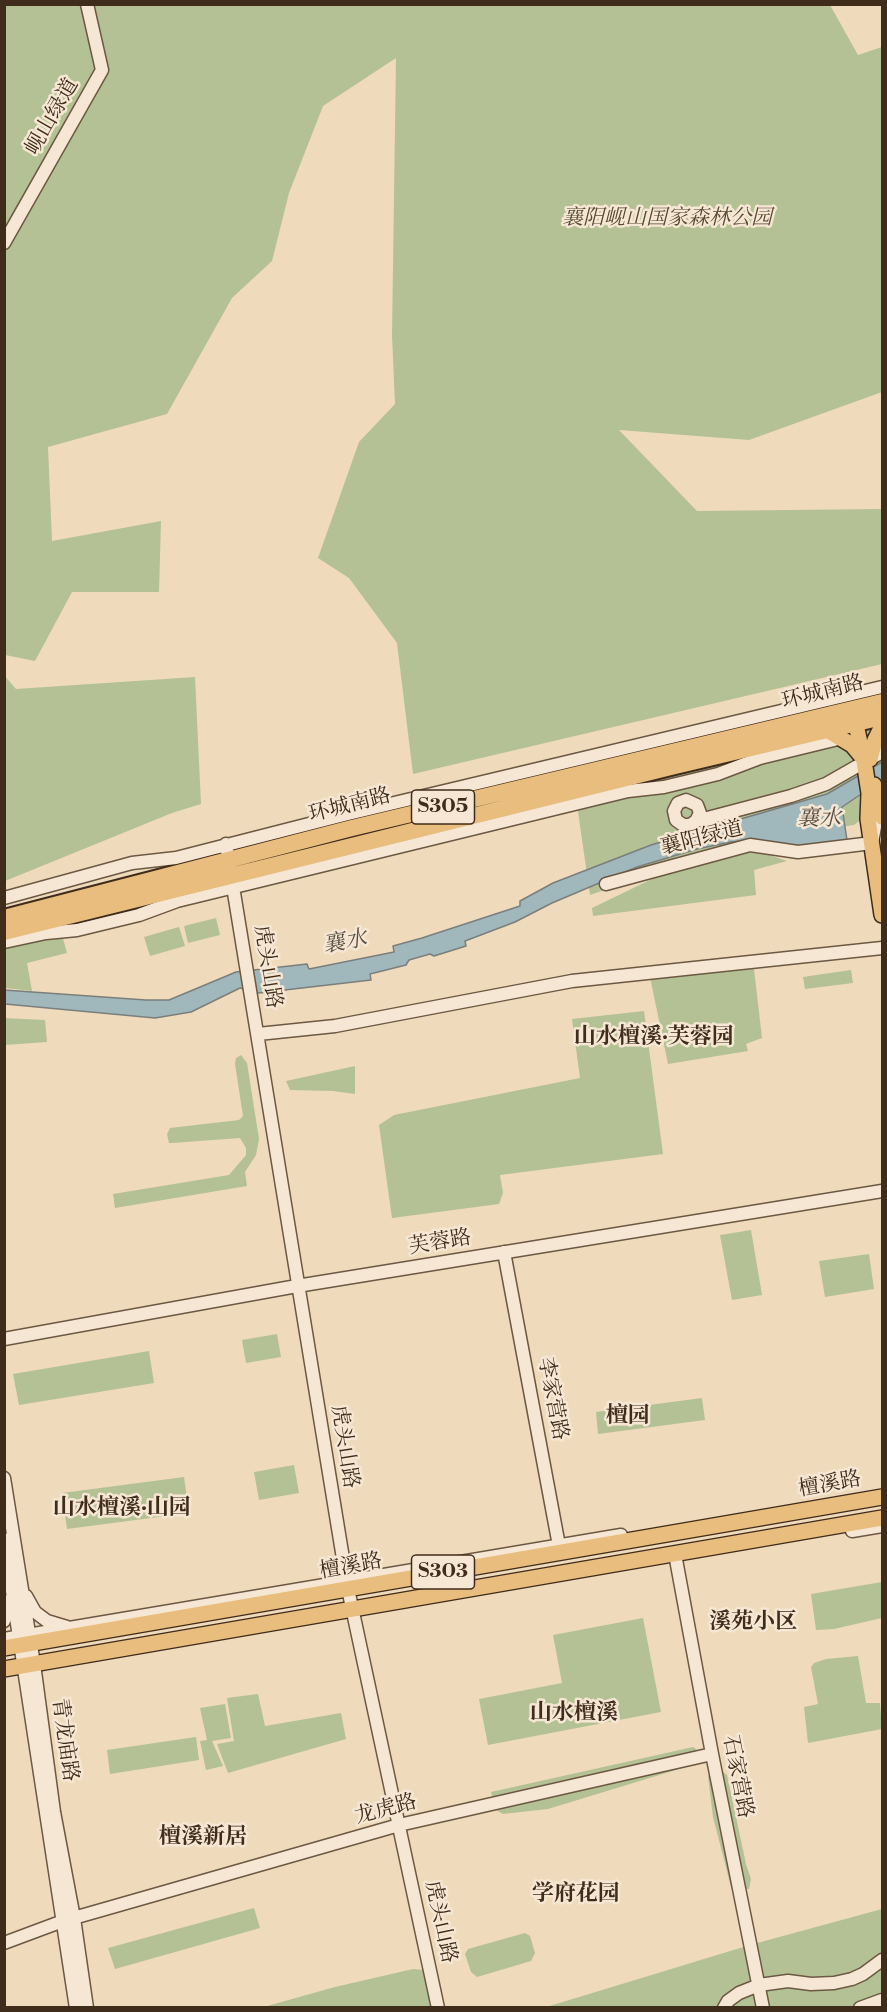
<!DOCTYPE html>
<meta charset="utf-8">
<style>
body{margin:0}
#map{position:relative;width:887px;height:2012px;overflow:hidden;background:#efdabc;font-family:"Libre Bodoni",serif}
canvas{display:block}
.frame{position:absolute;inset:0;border:6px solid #402c1b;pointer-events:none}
</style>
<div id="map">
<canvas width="887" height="2012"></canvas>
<div class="frame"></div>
</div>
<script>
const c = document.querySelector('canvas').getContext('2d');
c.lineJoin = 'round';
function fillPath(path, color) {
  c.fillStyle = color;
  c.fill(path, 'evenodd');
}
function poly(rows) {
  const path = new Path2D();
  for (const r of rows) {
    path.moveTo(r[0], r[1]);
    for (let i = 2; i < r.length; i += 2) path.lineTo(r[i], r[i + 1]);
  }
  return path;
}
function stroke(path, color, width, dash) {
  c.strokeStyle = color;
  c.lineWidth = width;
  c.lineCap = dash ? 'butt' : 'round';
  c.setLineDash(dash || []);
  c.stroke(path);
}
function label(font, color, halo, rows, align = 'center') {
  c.font = font + ' "Libre Bodoni","Noto Serif SC",serif';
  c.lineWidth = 5;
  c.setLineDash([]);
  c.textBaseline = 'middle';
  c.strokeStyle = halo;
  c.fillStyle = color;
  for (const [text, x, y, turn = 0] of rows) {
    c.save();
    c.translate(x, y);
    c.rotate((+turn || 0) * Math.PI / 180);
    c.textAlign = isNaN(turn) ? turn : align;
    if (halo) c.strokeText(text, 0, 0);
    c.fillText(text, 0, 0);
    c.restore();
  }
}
const green = poly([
 [4,5,830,5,858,55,882,47,882,392,749,440,619,430,697,511,882,509,882,664,413,774,397,643,349,578,318,558,359,442,395,404,392,335,396,58,323,106,289,193,272,261,232,298,167,414,48,447,52,541,161,521,159,592,72,592,35,661,5,655],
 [4,675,16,689,195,677,201,804,172,813,5,881],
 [882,717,882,803,854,825,748,840,590,895,575,791],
 [752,849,787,861,754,870,756,895,593,916,592,908,656,877],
 [216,918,220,935,188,943,184,926],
 [179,927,185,946,150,956,144,937],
 [62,935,67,953,27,963,32,991,5,988,4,949],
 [736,969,754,969,762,1038,746,1044,748,1051,668,1064,650,977],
 [851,970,853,983,805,989,803,977],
 [644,1011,663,1154,500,1175,503,1193,499,1204,392,1218,379,1125,394,1115,580,1078,572,1019],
 [4,1018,45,1020,47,1042,5,1045],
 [241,1055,247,1063,259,1139,256,1155,245,1172,247,1186,115,1208,113,1194,229,1175,246,1155,246,1148,240,1138,172,1143,169,1143,167,1134,170,1128,239,1120,243,1116,235,1064,236,1058],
 [355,1066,355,1094,333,1091,290,1090,286,1081],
 [751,1230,762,1295,732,1300,720,1235],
 [869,1254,874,1289,825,1297,819,1261],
 [277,1334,281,1357,246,1363,242,1340],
 [149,1351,154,1383,19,1405,13,1374],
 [702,1398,705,1420,598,1434,596,1412],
 [294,1465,299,1493,259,1500,254,1472],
 [184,1477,189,1513,67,1529,62,1493],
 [882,1582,882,1618,834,1629,816,1630,811,1594],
 [643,1618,661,1712,488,1745,479,1699,562,1683,553,1635],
 [858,1656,866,1703,880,1703,882,1729,808,1743,804,1707,818,1704,811,1667,814,1663,826,1659],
 [258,1694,265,1726,341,1713,346,1739,228,1773,217,1744,234,1741,227,1698],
 [225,1704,231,1738,212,1741,223,1766,206,1770,200,1741,207,1740,200,1708],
 [196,1737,199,1760,110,1774,107,1750],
 [693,1747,700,1752,702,1762,548,1809,503,1814,496,1810,491,1792],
 [722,1771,727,1775,746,1864,751,1879,749,1889,732,1890,731,1887,713,1817,708,1776,711,1773],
 [254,1908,260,1928,115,1969,108,1948],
 [882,1909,882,2007,543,2008,750,1945],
 [525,1933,530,1936,535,1953,531,1961,477,1977,471,1972,465,1954,468,1949],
 [413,1969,424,1970,433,2008,260,2008,335,1987]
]);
const water = poly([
 [882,762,882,780,842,807,847,840,798,846,753,840,731,842,697,849,637,867,552,903,515,922,465,941,466,946,434,956,430,954,409,960,406,965,370,974,371,980,259,993,240,988,191,1012,155,1018,5,1004,4,990,146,1000,169,1000,236,972,307,964,309,969,394,952,393,946,422,938,520,906,520,901,553,883,651,845,827,794,882,762]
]);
const minor = poly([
 [4,243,102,70,87,4],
 [696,821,700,813,697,805,686,800,678,803,674,811,676,820,683,825,690,825,696,821,791,796,826,784,882,752],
 [226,844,348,1589,438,2008],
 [606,884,750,845,798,852,872,843,879,805],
 [4,898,132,863,176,858,348,814,882,687],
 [4,942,46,933,77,930,139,915,177,901,628,791,664,787,718,774,760,758,842,738],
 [258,1034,335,1026,572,981,882,948],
 [504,1252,560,1551],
 [4,1339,297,1286,882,1191],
 [4,1478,34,1664,54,1812,74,1918,87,2008],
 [852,1531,882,1526],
 [4,1539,76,2008],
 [675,1554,712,1754,763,2008],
 [26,1596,35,1612,47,1621,67,1627],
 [4,1621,11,1599],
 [4,1639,621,1535],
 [4,1943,63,1921,399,1825,712,1754],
 [724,2008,728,2001,739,1993,759,1985,788,1981,811,1984,834,1983,852,1979,863,1974,882,1960],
 [860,2008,882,2000]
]);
const major = poly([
 [853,711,864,761,869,793,868,819,882,915],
 [827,730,852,745,862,757],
 [870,759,875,740,882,726],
 [874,785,882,817],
 [4,1648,882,1497],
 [4,1669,882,1518]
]);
const highway = poly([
 [4,918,352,828,882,702],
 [4,932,675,766,882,717]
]);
const shields = [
 [443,807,63],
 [443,1572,63]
];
const shieldNames = [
 ["S305",443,807],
 ["S303",443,1572]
];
const streetNames = [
 ["岘山绿道",53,117,-60],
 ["环城南路",823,693,-14],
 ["环城南路",350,806,-14],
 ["襄阳绿道",702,839,-14],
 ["虎头山路",267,967,81],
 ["芙蓉路",440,1243,-9],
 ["李家营路",552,1399,79],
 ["虎头山路",344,1447,81],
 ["檀溪路",830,1485,-10],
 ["檀溪路",351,1567,-10],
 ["青龙庙路",64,1740,82],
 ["石家营路",737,1777,79],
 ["龙虎路",386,1810,-15],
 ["虎头山路",440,1922,78]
];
const parkNames = [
 ["襄阳岘山国家森林公园",667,219]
];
const waterNames = [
 ["襄水",819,820],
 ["襄水",345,943,-10]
];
const neighbourhoodNames = [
 ["山水檀溪·芙蓉园",654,1038],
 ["檀园",628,1417],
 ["山水檀溪·山园",122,1509],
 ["溪苑小区",753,1623],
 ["山水檀溪",574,1714],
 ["檀溪新居",203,1838],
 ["学府花园",576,1895]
];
fillPath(green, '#b4c194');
fillPath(water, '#a0b7bc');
stroke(water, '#7a7f7c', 1.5);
stroke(minor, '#6c5843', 15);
stroke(major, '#402c1b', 18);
stroke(highway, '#402c1b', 20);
stroke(minor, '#f5e7d3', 12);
stroke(major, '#e8bd7e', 15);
stroke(highway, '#e8bd7e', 16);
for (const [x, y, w] of shields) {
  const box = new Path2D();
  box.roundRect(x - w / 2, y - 17, w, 34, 4.5);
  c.fillStyle = '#f5e7d3';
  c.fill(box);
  stroke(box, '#402c1b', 1.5);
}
label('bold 20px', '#402c1b', null, shieldNames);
label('21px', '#402c1b', '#f5e7d3', streetNames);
label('italic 21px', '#574a33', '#f5e7d3', parkNames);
label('italic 22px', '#584f43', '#f5e7d3', waterNames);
label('bold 22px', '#402c1b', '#f5e7d3', neighbourhoodNames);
</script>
